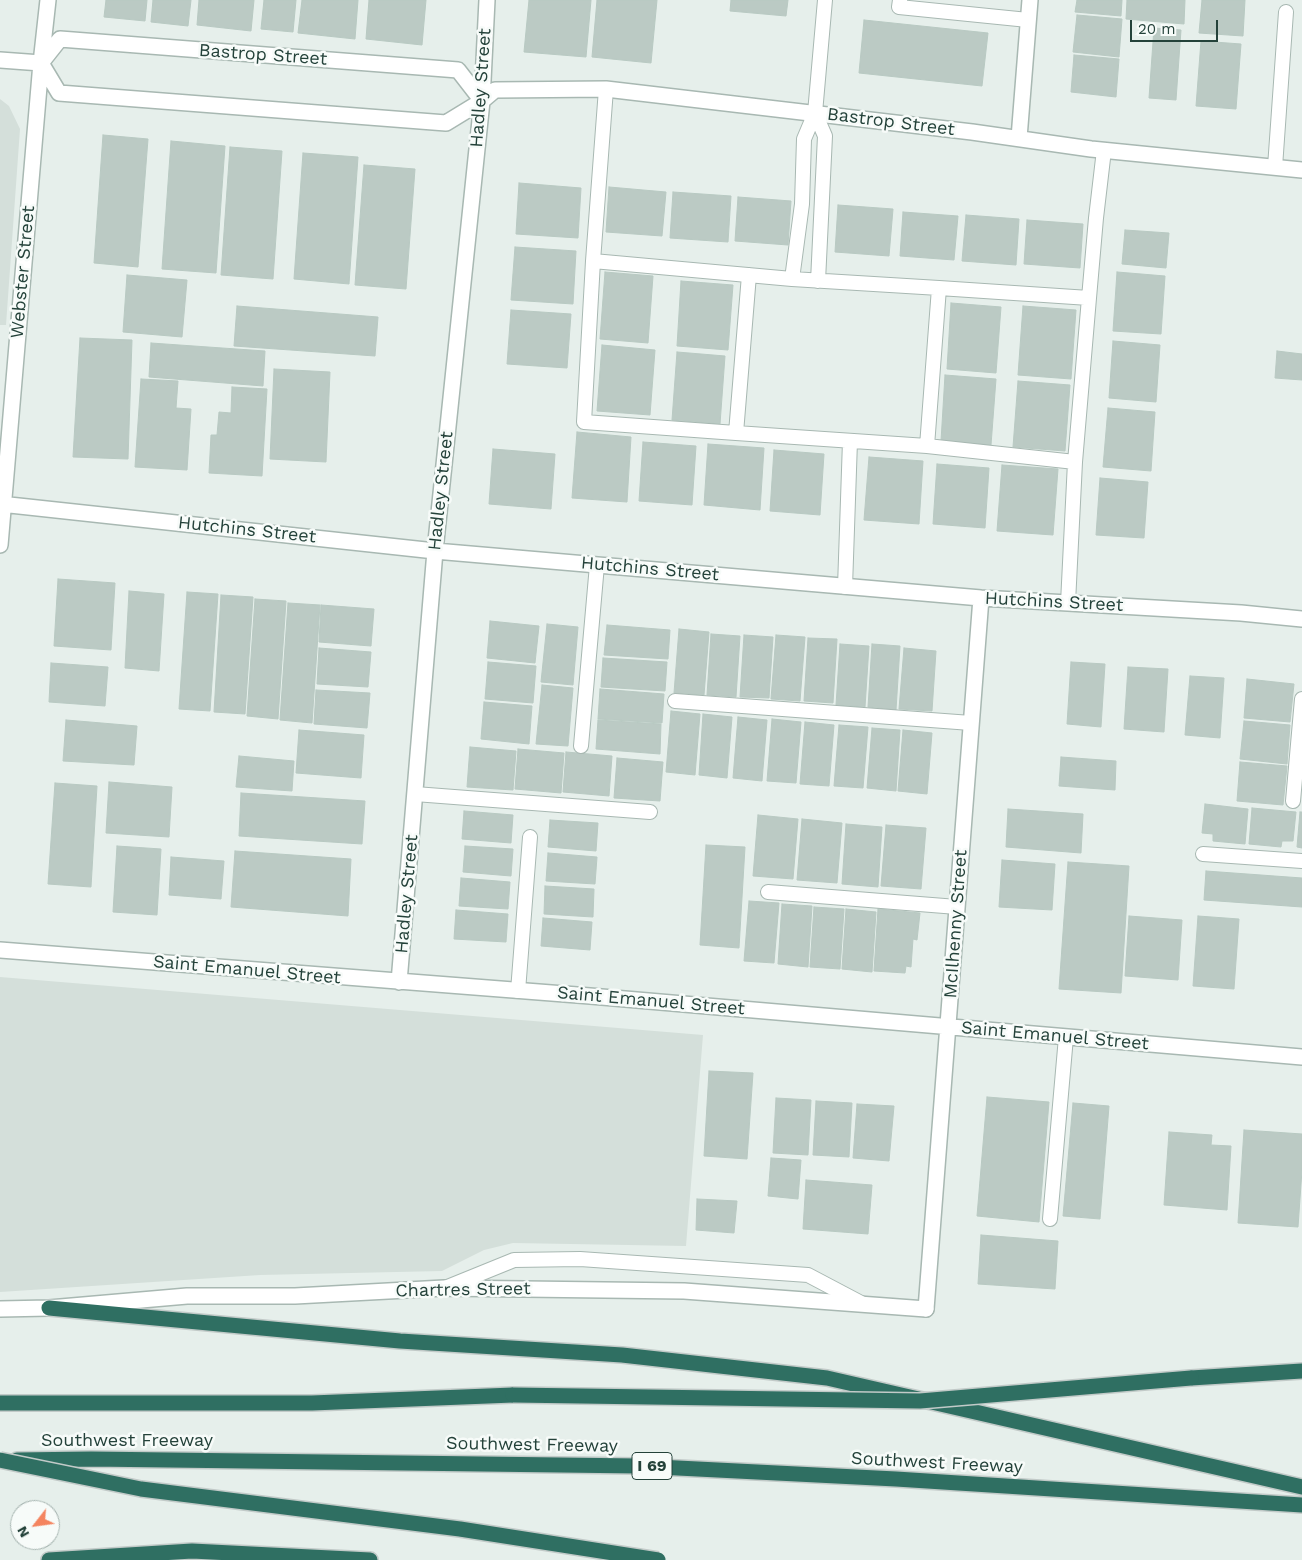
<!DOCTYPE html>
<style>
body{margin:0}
#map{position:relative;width:1302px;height:1560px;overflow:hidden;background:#e6efeb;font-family:"Work Sans",sans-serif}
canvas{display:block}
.north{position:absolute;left:10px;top:1500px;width:50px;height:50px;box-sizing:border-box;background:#f7fbf9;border:1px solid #a3b1ad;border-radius:50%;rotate:240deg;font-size:14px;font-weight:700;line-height:20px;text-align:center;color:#24423a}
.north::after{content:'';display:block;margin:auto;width:18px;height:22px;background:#f4845f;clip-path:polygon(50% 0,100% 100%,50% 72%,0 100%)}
.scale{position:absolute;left:1130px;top:20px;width:88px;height:22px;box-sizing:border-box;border:2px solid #24423a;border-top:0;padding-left:6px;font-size:15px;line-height:18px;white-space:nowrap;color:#24423a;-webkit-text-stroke:4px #f7fbf9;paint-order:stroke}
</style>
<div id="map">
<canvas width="1302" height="1560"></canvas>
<div class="north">N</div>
<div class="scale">20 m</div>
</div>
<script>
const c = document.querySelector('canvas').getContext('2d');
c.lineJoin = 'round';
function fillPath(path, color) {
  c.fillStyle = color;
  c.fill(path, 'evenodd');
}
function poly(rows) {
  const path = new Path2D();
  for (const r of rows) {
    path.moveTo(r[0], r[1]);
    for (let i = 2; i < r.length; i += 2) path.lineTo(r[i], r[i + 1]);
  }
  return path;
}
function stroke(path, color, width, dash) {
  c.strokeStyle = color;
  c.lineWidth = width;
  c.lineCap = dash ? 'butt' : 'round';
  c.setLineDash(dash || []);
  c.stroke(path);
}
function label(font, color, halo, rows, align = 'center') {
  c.font = font + ' "Work Sans",sans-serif';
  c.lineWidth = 5;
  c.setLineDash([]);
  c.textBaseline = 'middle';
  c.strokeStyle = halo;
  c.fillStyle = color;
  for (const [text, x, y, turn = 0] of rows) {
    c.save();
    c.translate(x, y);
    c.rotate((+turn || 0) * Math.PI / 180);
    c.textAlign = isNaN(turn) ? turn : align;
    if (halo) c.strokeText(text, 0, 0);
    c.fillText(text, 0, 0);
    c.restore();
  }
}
const built = poly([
 [0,99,9,106,20,129,6,325,0,325],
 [0,977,703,1035,686,1246,513,1243,484,1250,442,1271,260,1275,0,1292]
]);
const building = poly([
 [106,0,147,0,145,21,104,17,106,0],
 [153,0,191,0,188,26,151,22,153,0],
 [199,0,254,0,251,31,197,25,199,0],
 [264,0,296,0,293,32,261,29,264,0],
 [302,0,358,0,355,39,298,33,302,0],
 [369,0,426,0,422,45,366,39,369,0],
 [529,0,591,0,586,57,524,52,529,0],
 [597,0,657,0,651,63,592,57,597,0],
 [731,0,788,0,786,16,730,11,731,0],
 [1077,0,1122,0,1121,16,1075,12,1077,0],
 [1127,0,1185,0,1184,24,1126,19,1127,0],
 [1202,0,1245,0,1243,36,1199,33,1202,0],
 [1077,15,1122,19,1119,57,1073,52,1077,15],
 [864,20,988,33,982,86,859,73,864,20],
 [1154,28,1181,30,1176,100,1149,98,1154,28],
 [1201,41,1241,44,1236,109,1196,106,1201,41],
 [1074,55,1119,59,1116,97,1071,92,1074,55],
 [103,135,148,139,138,267,94,263,103,135],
 [171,141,225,146,216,273,162,269,171,141],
 [230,147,282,151,273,279,221,275,230,147],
 [303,153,358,157,349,284,294,279,303,153],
 [364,165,415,169,406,289,355,285,364,165],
 [519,183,581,188,578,238,516,234,519,183],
 [609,187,666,192,662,236,606,232,609,187],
 [673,192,731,196,728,242,670,238,673,192],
 [738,197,791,201,788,245,735,241,738,197],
 [838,205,893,209,889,256,835,252,838,205],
 [903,212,958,216,954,260,900,256,903,212],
 [966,215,1019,219,1016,265,962,261,966,215],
 [1027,220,1083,224,1080,268,1024,264,1027,220],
 [1125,230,1169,233,1166,268,1122,264,1125,230],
 [515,247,576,251,573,304,511,300,515,247],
 [605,272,653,276,648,343,600,339,605,272],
 [1117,272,1165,276,1161,334,1113,331,1117,272],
 [127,275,187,280,182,337,123,332,127,275],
 [681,281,733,285,728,350,677,346,681,281],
 [951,303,1001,307,996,373,947,369,951,303],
 [237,306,378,317,375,356,234,346,237,306],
 [1023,306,1076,310,1071,379,1018,375,1023,306],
 [511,310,571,314,567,368,507,364,511,310],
 [80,338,132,340,128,459,73,457,80,338],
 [1113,341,1160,345,1156,402,1109,398,1113,341],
 [151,343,265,351,263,386,149,377,151,343],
 [602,345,655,350,650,415,597,411,602,345],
 [1277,351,1302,354,1302,380,1275,378,1277,351],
 [677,352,725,356,720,424,672,420,677,352],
 [274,369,330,372,326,462,270,459,274,369],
 [945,375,996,379,991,445,941,441,945,375],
 [141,379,178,381,176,408,191,409,187,470,135,467,141,379],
 [1018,381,1070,385,1065,451,1013,447,1018,381],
 [232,387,267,389,262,476,209,473,211,435,217,435,219,412,231,413,232,387],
 [1108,408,1155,412,1151,471,1103,467,1108,408],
 [577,432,631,437,627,502,572,498,577,432],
 [643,442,696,446,692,505,639,501,643,442],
 [708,444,764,448,760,510,704,505,708,444],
 [493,449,555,454,551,509,489,504,493,449],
 [774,450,824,454,820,515,770,511,774,450],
 [869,457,923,461,919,524,864,520,869,457],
 [937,464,989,468,985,528,933,524,937,464],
 [1002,465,1058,469,1053,535,997,531,1002,465],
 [1100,478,1148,482,1144,538,1096,535,1100,478],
 [58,579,115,583,111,650,54,646,58,579],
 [129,591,164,594,159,671,125,668,129,591],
 [187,592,218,594,210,711,179,709,187,592],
 [221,595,253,597,245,714,214,712,221,595],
 [255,599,286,601,278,719,247,716,255,599],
 [288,603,320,605,312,723,280,720,288,603],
 [321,605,374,609,371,646,319,642,321,605],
 [490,621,539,626,535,663,487,658,490,621],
 [547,624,578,627,573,685,541,682,547,624],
 [607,625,670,630,668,659,604,655,607,625],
 [679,629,709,632,704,695,674,693,679,629],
 [711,634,740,636,736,697,707,695,711,634],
 [744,635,773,637,769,698,740,697,744,635],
 [776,635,805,637,800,701,771,699,776,635],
 [808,638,837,639,833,703,804,701,808,638],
 [840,644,869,646,865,707,836,705,840,644],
 [872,644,900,646,896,710,868,707,872,644],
 [319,648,371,652,368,687,317,684,319,648],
 [904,648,936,651,932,711,899,709,904,648],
 [603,658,667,662,665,691,601,687,603,658],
 [488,662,536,666,533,703,485,699,488,662],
 [1071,662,1105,664,1101,727,1067,724,1071,662],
 [51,663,108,667,105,706,49,702,51,663],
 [1128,667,1168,669,1164,732,1124,729,1128,667],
 [1190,676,1224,678,1220,738,1185,735,1190,676],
 [1247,679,1294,684,1290,722,1244,718,1247,679],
 [542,685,573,688,568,746,536,744,542,685],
 [600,689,664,694,662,723,598,719,600,689],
 [316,690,370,693,367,728,314,724,316,690],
 [484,702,532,706,529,744,481,739,484,702],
 [671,711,700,714,695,775,666,772,671,711],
 [703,714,732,717,727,778,699,775,703,714],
 [738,717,767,720,762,781,733,778,738,717],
 [772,719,801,722,796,783,767,781,772,719],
 [66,720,137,726,134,765,63,761,66,720],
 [598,720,661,724,660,754,596,749,598,720],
 [1244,721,1290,725,1287,764,1240,759,1244,721],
 [805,722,834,725,829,786,800,784,805,722],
 [839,725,868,727,863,788,834,786,839,725],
 [872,728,900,730,896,791,867,788,872,728],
 [299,730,364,735,361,778,296,773,299,730],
 [903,730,932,733,927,794,898,791,903,730],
 [470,747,516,751,513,790,467,787,470,747],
 [518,749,564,753,561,793,515,789,518,749],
 [566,752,612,756,609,796,563,792,566,752],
 [239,756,294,761,292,791,236,787,239,756],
 [1061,757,1116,761,1115,790,1059,786,1061,757],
 [617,758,663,762,660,801,614,798,617,758],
 [1240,762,1287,766,1283,805,1237,801,1240,762],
 [109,782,172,787,169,837,106,833,109,782],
 [55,783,97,786,91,887,48,884,55,783],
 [241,793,365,801,362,844,239,836,241,793],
 [1205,804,1248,809,1245,844,1213,841,1213,834,1202,833,1205,804],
 [1252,808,1296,812,1293,841,1282,841,1281,847,1249,844,1252,808],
 [1008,809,1083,814,1081,853,1006,847,1008,809],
 [464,811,513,815,511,843,462,839,464,811],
 [1300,812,1302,812,1302,848,1297,847,1300,812],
 [758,815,798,819,793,879,753,876,758,815],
 [802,819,842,823,837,883,797,880,802,819],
 [550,820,598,823,596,851,548,847,550,820],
 [846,824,882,827,878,887,842,884,846,824],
 [886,825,926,828,921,889,881,886,886,825],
 [706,845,745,847,739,948,700,945,706,845],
 [117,846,161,849,157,915,113,912,117,846],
 [465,846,513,849,511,876,463,872,465,846],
 [235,851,351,859,348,916,231,907,235,851],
 [548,853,597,857,595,884,546,881,548,853],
 [171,857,224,861,221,899,169,895,171,857],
 [1002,860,1055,864,1052,910,999,907,1002,860],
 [1068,862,1129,866,1121,993,1059,989,1068,862],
 [1206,871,1302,878,1302,907,1204,900,1206,871],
 [461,878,510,882,508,909,459,906,461,878],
 [545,886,594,889,593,917,544,914,545,886],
 [749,901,779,903,774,963,744,961,749,901],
 [782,904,812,906,808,967,778,964,782,904],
 [814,907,844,909,840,969,810,967,814,907],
 [846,909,876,912,872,972,842,969,846,909],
 [878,909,920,913,917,940,913,939,911,967,906,966,905,973,874,971,878,909],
 [456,910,508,914,506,942,454,939,456,910],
 [1129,916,1182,920,1178,980,1125,976,1129,916],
 [1198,916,1239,919,1234,989,1193,986,1198,916],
 [543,918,592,922,590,950,541,946,543,918],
 [709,1071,753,1073,747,1159,704,1156,709,1071],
 [987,1097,1049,1102,1039,1222,977,1216,987,1097],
 [776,1098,811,1100,808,1155,773,1153,776,1098],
 [816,1101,852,1103,849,1157,813,1155,816,1101],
 [1073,1103,1109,1106,1100,1219,1063,1216,1073,1103],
 [857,1104,894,1106,889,1161,853,1158,857,1104],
 [1244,1130,1302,1134,1302,1170,1298,1227,1238,1223,1244,1130],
 [1169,1132,1212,1135,1211,1145,1231,1146,1227,1210,1164,1205,1169,1132],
 [771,1158,801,1160,798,1199,768,1196,771,1158],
 [806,1180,872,1185,868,1234,803,1229,806,1180],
 [697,1199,737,1201,734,1233,696,1230,697,1199],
 [981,1235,1058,1241,1055,1289,978,1284,981,1235]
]);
const service = poly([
 [900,0,899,7,1028,20],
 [606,89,593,261,792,279,939,288,927,446,736,433],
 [815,113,825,0],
 [1275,167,1286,12],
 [593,261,584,422,736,433,749,275],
 [792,279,802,204,804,139,815,113,825,136,818,281],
 [939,288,1089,298,1075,462,1068,603],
 [1089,298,1096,218,1104,150],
 [927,446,1075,462],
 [845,587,850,441],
 [675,701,971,723],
 [581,746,597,565],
 [415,794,650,812],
 [1293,801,1302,699],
 [1203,854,1302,861],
 [768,892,957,907],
 [518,991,530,837],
 [1050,1219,1066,1037],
 [445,1288,514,1260,580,1259,808,1275,863,1304]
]);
const minor = poly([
 [0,60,41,63],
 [41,63,59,93,446,123,482,101,495,90,606,89,972,132,1091,149,1302,170],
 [41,63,60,39,458,70,482,101],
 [1019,138,1030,0],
 [0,504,435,551,981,598,1241,613,1302,619],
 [0,545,41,63,48,0],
 [0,950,590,996,1302,1057],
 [399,982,435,551,482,101,487,0],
 [926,1309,981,598]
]);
const tertiary = poly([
 [0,1309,49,1308,187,1296,295,1296,444,1288,684,1291,926,1309]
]);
const motorway = poly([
 [49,1308,400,1341,622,1355,827,1378,1302,1487],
 [1191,1378,1302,1371],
 [0,1403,312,1403,513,1395],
 [17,1460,91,1459,638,1466,896,1479,1302,1505],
 [49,1560,192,1551,370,1560]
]);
const motorwayBridge = poly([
 [513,1395,920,1401,1191,1378],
 [0,1460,141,1489,460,1529,658,1560]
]);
const shields = [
 [652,1466,40]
];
const shieldNames = [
 ["I 69",652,1466]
];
const streetNames = [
 ["Bastrop Street",263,55,4],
 ["Hadley Street",481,88,-86],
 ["Bastrop Street",891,122,7],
 ["Webster Street",23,272,-85],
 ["Hadley Street",441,491,-84],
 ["Hutchins Street",247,530,6],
 ["Hutchins Street",650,569,5],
 ["Hutchins Street",1054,602,3],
 ["Hadley Street",407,894,-85],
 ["McIlhenny Street",956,924,-86],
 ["Saint Emanuel Street",247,970,5],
 ["Saint Emanuel Street",651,1001,5],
 ["Saint Emanuel Street",1055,1036,5],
 ["Chartres Street",463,1290,-1],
 ["Southwest Freeway",127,1441],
 ["Southwest Freeway",532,1445,1],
 ["Southwest Freeway",937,1463,3]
];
fillPath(built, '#d4dfda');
fillPath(building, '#bbcac4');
stroke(building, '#b8c9c2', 1);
stroke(service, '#a8b8b2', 16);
stroke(minor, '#a8b8b2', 18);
stroke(tertiary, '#a8b8b2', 18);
stroke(motorway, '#c2cac8', 18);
stroke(service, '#fff', 14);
stroke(minor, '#fff', 15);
stroke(tertiary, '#fff', 15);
stroke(motorway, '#2f6f62', 15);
stroke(motorwayBridge, '#c2cac8', 18, []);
stroke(motorwayBridge, '#2f6f62', 15);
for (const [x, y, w] of shields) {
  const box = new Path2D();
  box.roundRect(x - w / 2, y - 13.5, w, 27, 4);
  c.fillStyle = '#f7fbf9';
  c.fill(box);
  stroke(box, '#24423a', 1);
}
label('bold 16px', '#24423a', null, shieldNames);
label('18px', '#24423a', '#f7fbf9', streetNames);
</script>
